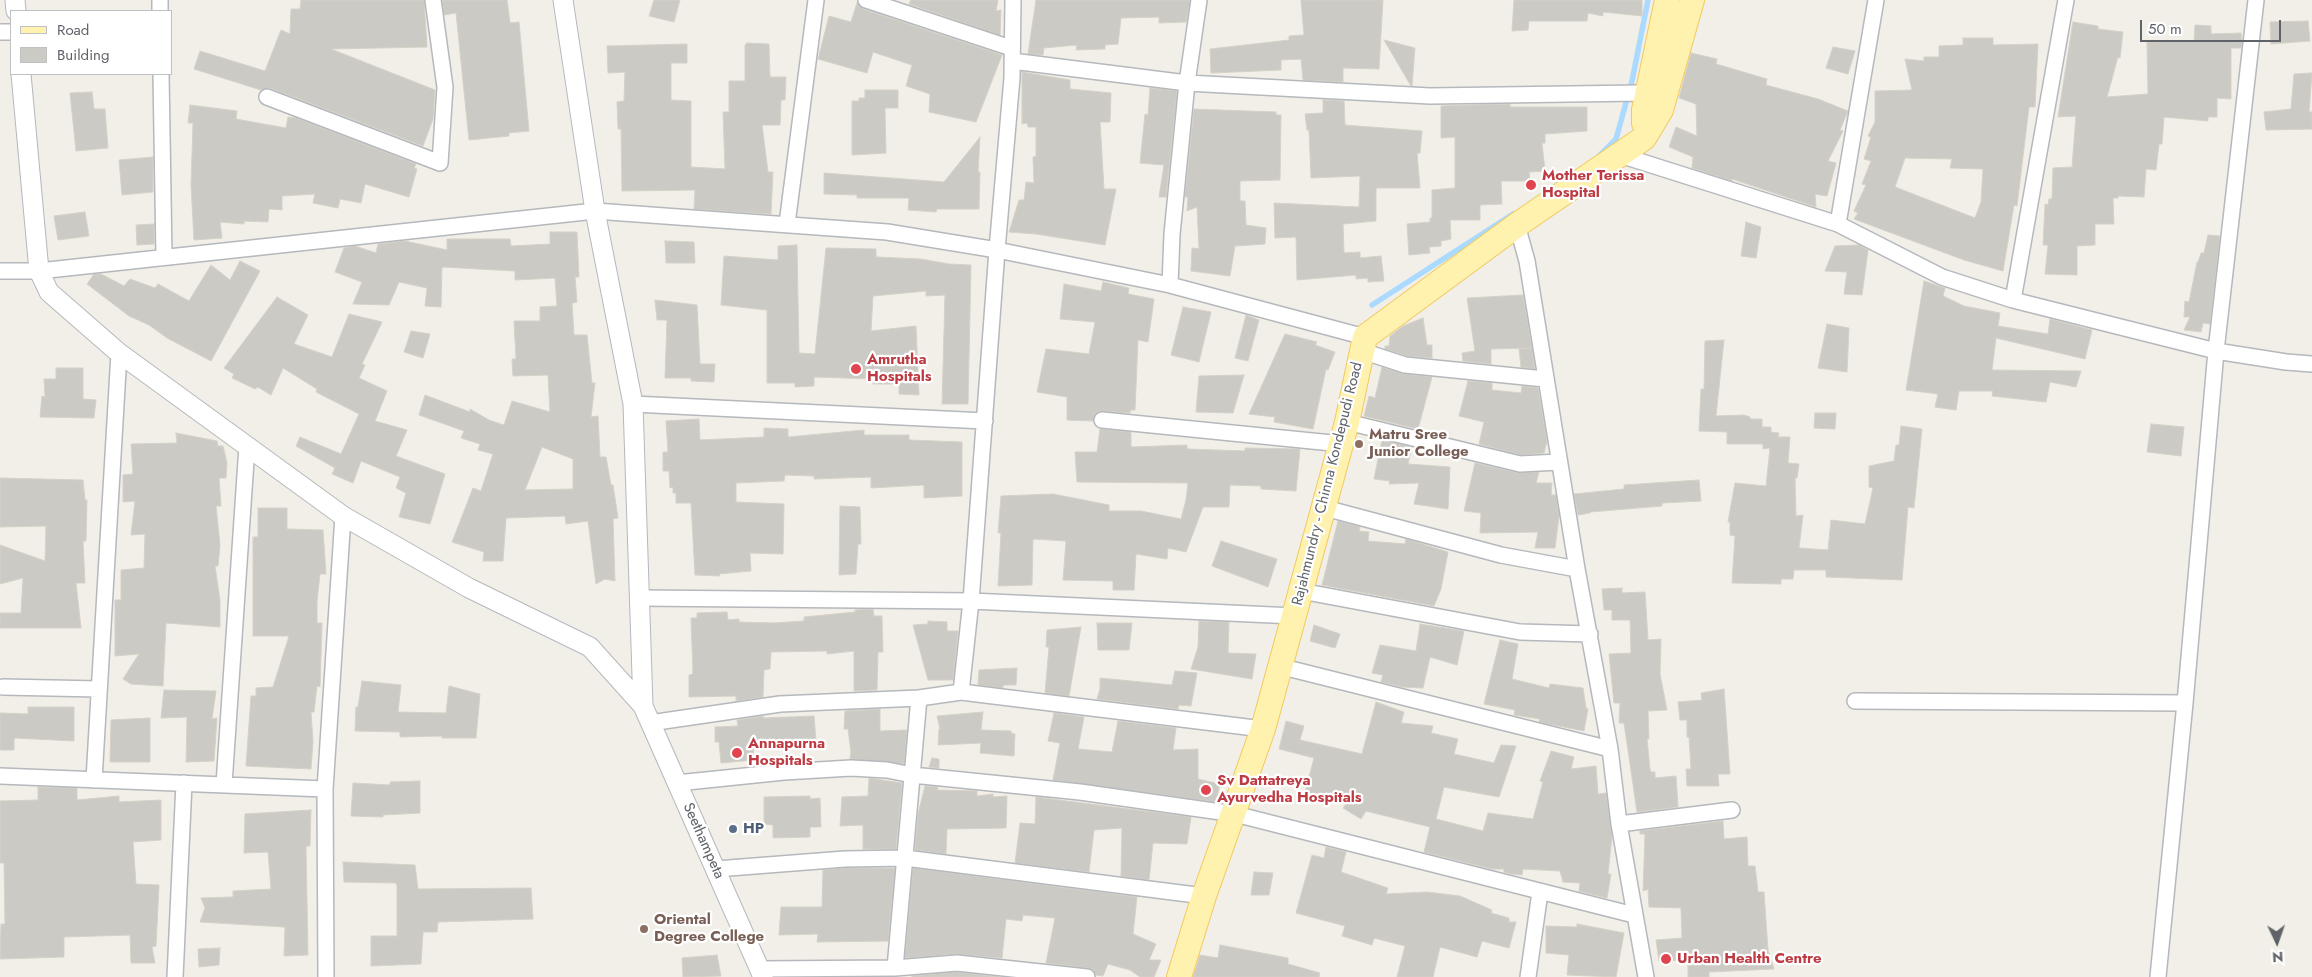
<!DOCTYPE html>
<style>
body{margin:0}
#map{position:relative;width:2312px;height:977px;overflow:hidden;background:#f1efe8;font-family:Jost,sans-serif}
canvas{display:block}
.legend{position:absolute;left:10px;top:10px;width:162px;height:65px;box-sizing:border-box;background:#fff;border:1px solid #bfc1c3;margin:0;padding:6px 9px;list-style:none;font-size:15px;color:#5f6368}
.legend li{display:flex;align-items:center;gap:10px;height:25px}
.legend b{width:25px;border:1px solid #bfc1c3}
.north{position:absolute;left:2252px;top:917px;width:50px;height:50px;-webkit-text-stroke:4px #fff;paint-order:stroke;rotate:177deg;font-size:14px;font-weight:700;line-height:20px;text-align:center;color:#5f6368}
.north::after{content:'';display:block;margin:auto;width:18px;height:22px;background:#5f6368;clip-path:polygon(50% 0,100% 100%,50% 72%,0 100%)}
.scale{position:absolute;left:2140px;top:20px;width:141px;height:22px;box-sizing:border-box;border:2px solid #5f6368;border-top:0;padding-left:6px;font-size:15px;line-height:18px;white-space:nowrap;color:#5f6368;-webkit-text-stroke:4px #fff;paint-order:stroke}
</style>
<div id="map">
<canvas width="2312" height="977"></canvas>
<ul class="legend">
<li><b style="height:6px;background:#fff2af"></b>Road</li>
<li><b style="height:14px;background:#cccac5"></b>Building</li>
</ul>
<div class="north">N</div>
<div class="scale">50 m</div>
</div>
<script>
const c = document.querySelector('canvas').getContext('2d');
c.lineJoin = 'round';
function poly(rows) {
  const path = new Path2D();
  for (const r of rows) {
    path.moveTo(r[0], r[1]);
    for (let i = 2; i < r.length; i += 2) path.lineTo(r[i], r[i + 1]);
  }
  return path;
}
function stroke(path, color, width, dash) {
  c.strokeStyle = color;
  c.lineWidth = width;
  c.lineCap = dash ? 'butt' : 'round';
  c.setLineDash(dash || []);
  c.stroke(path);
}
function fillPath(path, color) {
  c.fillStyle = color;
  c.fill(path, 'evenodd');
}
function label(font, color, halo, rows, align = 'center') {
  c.font = font + ' Jost,sans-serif';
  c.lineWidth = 4.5;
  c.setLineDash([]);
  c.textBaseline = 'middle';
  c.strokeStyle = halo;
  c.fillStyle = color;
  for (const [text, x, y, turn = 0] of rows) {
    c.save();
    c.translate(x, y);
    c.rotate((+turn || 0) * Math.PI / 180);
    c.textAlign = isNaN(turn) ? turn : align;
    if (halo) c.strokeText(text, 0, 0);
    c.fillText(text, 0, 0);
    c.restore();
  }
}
const stream = poly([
 [1599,156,1616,139,1632,81,1648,0],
 [1372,305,1513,214]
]);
const building = poly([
 [301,0,424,0,427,47,331,49,435,90,433,119,423,146,270,88,261,90,194,69,200,51,265,71,281,30,290,34,291,9,300,9,301,0],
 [442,0,507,0,510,23,519,22,529,131,509,133,509,136,469,140,456,13,444,15,442,0],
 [654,0,680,0,674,22,649,16,654,0],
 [911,0,998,0,996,11,1001,10,1000,35,909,4,911,0],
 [1036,0,1190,0,1186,22,1159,23,1159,17,1121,18,1118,44,1105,45,1105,49,1076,50,1077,45,1044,48,1043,55,1028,54,1036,0],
 [1301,0,1383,0,1379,69,1343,68,1343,82,1303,80,1301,59,1281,60,1281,70,1211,73,1210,49,1289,40,1289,36,1304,35,1301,0],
 [1514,0,1642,0,1642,16,1603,12,1603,16,1588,13,1587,21,1529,21,1528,30,1512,31,1514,0],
 [857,3,863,9,1002,55,976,122,929,112,930,94,906,86,912,65,873,52,867,73,818,59,829,16,851,22,857,3],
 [2308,21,2310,41,2271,44,2270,22,2308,21],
 [2073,22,2098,26,2098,29,2123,32,2120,58,2118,57,2107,97,2148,94,2147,42,2194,41,2195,25,2211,26,2211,34,2241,33,2242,43,2241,48,2231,48,2231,99,2217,98,2217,117,2208,117,2208,121,2164,117,2162,144,2159,144,2156,170,2146,169,2144,197,2118,196,2118,198,2113,198,2114,224,2095,224,2095,245,2077,246,2077,275,2045,274,2048,245,2043,245,2045,204,2048,205,2049,199,2052,199,2053,168,2072,167,2076,116,2058,117,2073,22],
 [1963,38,1993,38,1993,45,2038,44,2035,107,2029,107,2017,206,2014,205,2003,271,1964,260,1854,219,1858,213,1854,211,1866,185,1862,184,1871,161,1864,159,1871,137,1868,136,1875,122,1875,91,1912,90,1905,59,1924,61,1924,57,1939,57,1939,46,1963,45,1963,38],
 [1905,158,1952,159,1950,168,1983,169,1981,202,1975,218,1895,187,1905,158],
 [1384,40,1415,48,1412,86,1411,86,1384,40],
 [747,43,769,44,770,77,786,77,785,100,781,100,780,125,762,125,768,172,773,172,771,214,694,209,695,190,622,191,621,129,618,129,617,102,624,101,625,72,608,73,607,46,687,44,687,63,671,63,671,100,691,101,691,167,725,169,723,112,729,112,729,81,745,81,745,45,747,43],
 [1833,47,1855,51,1848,74,1826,68,1833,47],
 [1691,53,1717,59,1716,64,1767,79,1766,85,1818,99,1848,111,1840,130,1843,131,1828,161,1836,163,1827,196,1815,194,1816,207,1732,179,1732,181,1692,168,1693,157,1669,147,1676,127,1697,136,1696,104,1679,98,1691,53],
 [1022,72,1070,80,1070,89,1111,93,1110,122,1100,122,1104,189,1116,189,1105,245,1036,234,1009,232,1019,200,1024,200,1026,182,1034,183,1033,157,1036,156,1036,127,1028,127,1027,123,1022,124,1022,72],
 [2312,73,2309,112,2312,112,2312,129,2266,130,2264,112,2291,109,2294,74,2312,73],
 [1150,88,1177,91,1166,197,1159,197,1164,165,1140,163,1145,114,1148,115,1150,88],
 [865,90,898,90,898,108,885,108,886,153,852,155,852,101,859,101,859,98,865,98,865,90],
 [92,92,94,109,105,109,108,148,76,151,70,93,92,92],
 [1323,100,1344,101,1345,125,1422,131,1420,153,1417,153,1420,188,1376,188,1376,221,1343,224,1344,253,1360,252,1360,258,1381,256,1384,281,1368,282,1368,278,1356,279,1356,275,1297,280,1296,237,1275,238,1274,203,1359,207,1360,176,1311,178,1309,130,1307,130,1305,114,1323,113,1323,100],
 [1510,104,1510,107,1587,107,1587,131,1545,134,1545,143,1542,143,1545,171,1529,172,1530,181,1501,181,1502,204,1480,205,1480,220,1450,220,1451,239,1441,241,1441,246,1429,247,1430,253,1409,255,1407,224,1430,222,1430,218,1432,218,1432,190,1455,188,1455,137,1441,138,1441,106,1510,104],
 [190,105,237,111,236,119,286,128,288,117,296,118,416,164,414,168,417,169,409,197,365,184,361,203,340,199,338,208,313,203,315,194,282,196,282,210,269,209,268,222,244,221,244,224,220,222,222,238,194,240,191,185,193,123,188,123,190,105],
 [1194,109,1276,112,1276,115,1281,115,1280,180,1240,181,1240,201,1245,201,1246,225,1266,228,1265,244,1235,246,1230,276,1191,271,1192,248,1199,249,1197,207,1187,211,1188,197,1185,197,1194,109],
 [980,137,978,172,980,172,979,209,937,209,936,212,908,210,909,198,857,198,857,195,824,194,824,173,944,182,980,137],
 [153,157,153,192,122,195,119,160,153,157],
 [85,212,89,236,58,240,54,216,85,212],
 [1746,222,1761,227,1756,258,1741,256,1746,222],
 [154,224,154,244,137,245,136,225,154,224],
 [550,232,577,232,579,277,575,277,577,302,572,303,574,335,587,335,592,383,595,383,591,417,598,416,600,457,606,457,611,485,613,485,618,518,613,519,615,581,605,579,596,584,588,521,566,524,565,516,506,518,503,561,483,561,484,552,452,542,473,488,481,491,493,454,478,450,480,444,461,438,464,431,419,415,425,395,470,412,470,409,489,420,504,425,512,401,550,412,548,375,513,376,512,359,516,359,514,321,540,321,540,307,557,306,555,278,515,280,515,271,442,267,441,307,425,306,427,288,399,282,389,305,353,304,362,282,335,272,344,248,355,246,376,253,378,244,405,241,447,250,447,239,510,239,511,246,550,244,550,232],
 [542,447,573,459,573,489,525,490,542,447],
 [2208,235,2220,236,2210,324,2203,323,2201,332,2184,330,2190,317,2184,317,2185,301,2189,302,2197,262,2198,262,2201,253,2204,253,2208,235],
 [665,241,694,242,695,263,666,263,665,241],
 [797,245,799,353,815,354,826,248,876,249,876,257,921,259,949,264,971,265,968,404,942,404,945,295,926,296,926,291,873,296,871,331,916,326,919,395,899,394,899,384,873,384,873,379,814,377,814,386,795,387,795,383,767,383,767,310,721,305,724,256,778,260,778,246,797,245],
 [1859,245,1868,250,1862,295,1844,294,1847,272,1825,271,1835,246,1859,245],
 [240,261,260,271,211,361,167,338,149,325,129,316,87,284,94,274,101,274,124,286,130,279,155,288,158,284,189,301,211,265,230,280,240,261],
 [1924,281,1945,288,1943,296,1964,306,2000,313,1998,326,2048,334,2050,319,2092,330,2085,359,1996,338,1992,370,2081,371,2076,387,2050,382,2046,402,1992,396,1993,391,1959,391,1956,410,1935,407,1938,394,1906,390,1924,281],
 [1103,282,1129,288,1128,294,1154,299,1148,342,1138,340,1135,410,1130,410,1130,413,1099,411,1094,415,1093,421,1067,420,1067,397,1037,392,1046,349,1089,354,1095,322,1060,319,1064,284,1101,291,1103,282],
 [1523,295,1532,348,1491,349,1491,364,1463,361,1462,353,1475,351,1467,298,1523,295],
 [277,297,308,315,294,344,332,357,349,314,382,322,362,364,365,365,359,378,387,391,375,421,407,430,396,456,445,474,430,524,399,517,406,493,396,488,400,477,361,461,353,483,332,474,335,468,296,446,300,437,341,454,359,414,316,392,317,389,283,368,271,395,258,387,255,389,232,378,234,374,224,368,277,297],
 [655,300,697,305,700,364,715,364,714,382,691,381,691,378,665,378,667,320,657,320,655,300],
 [1183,307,1211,312,1199,362,1171,355,1183,307],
 [1246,315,1259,320,1248,361,1235,358,1246,315],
 [1423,318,1427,345,1432,345,1432,358,1407,356,1385,349,1385,346,1389,346,1390,336,1403,326,1423,318],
 [1827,324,1849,328,1847,372,1818,368,1827,324],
 [411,331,430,334,423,358,404,352,411,331],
 [1285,334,1317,342,1315,345,1335,352,1328,370,1326,369,1313,429,1274,422,1275,417,1249,414,1285,334],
 [1724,340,1716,416,1744,415,1750,417,1750,419,1762,419,1762,427,1771,427,1771,432,1779,433,1778,437,1790,437,1788,463,1799,464,1797,478,1795,478,1796,516,1803,515,1799,548,1828,550,1831,520,1865,524,1873,488,1869,487,1869,466,1894,461,1896,445,1899,445,1901,426,1922,429,1914,508,1908,507,1902,580,1826,577,1826,570,1794,570,1793,579,1781,579,1781,584,1732,583,1735,536,1730,535,1730,522,1728,522,1735,483,1766,486,1770,448,1763,449,1763,444,1727,444,1727,432,1699,431,1701,389,1704,389,1705,341,1724,340],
 [1532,348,1535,369,1521,367,1519,349,1532,348],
 [1382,367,1404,374,1432,377,1418,429,1364,416,1369,396,1375,398,1382,367],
 [56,368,83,368,83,399,96,400,94,418,40,417,42,396,45,397,44,379,56,379,56,368],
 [1244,375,1233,413,1196,412,1199,376,1244,375],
 [1468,381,1492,383,1492,390,1521,393,1522,386,1538,388,1547,441,1544,453,1521,455,1479,444,1484,422,1459,416,1468,381],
 [1815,413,1836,413,1835,429,1814,428,1815,413],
 [699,419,700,440,764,437,764,428,788,429,788,437,864,430,864,435,909,435,909,440,962,442,962,496,924,498,924,485,871,488,871,477,814,479,814,476,785,475,784,481,736,483,736,502,784,504,783,554,750,553,751,571,719,574,720,576,695,575,691,503,676,503,676,493,673,493,673,487,670,488,669,471,663,471,663,452,668,452,666,421,699,419],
 [2151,424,2184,427,2181,456,2147,452,2151,424],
 [1100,429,1131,432,1131,447,1187,445,1187,449,1245,451,1245,448,1300,449,1296,491,1261,489,1261,486,1230,485,1229,507,1203,507,1186,552,1168,548,1167,559,1136,554,1134,590,1113,590,1113,581,1063,580,1066,541,1033,539,1032,585,998,586,1001,533,998,533,1001,496,1053,494,1109,505,1109,511,1141,511,1181,519,1186,500,1188,483,1077,482,1075,452,1097,452,1100,429],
 [176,433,217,441,218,446,223,446,227,463,226,478,219,478,221,506,216,506,220,545,218,566,215,566,220,600,220,627,166,623,163,686,131,684,123,679,139,654,115,656,115,600,121,600,121,570,144,568,145,534,131,535,135,501,123,502,123,475,133,474,131,444,177,443,176,433],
 [1382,440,1412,447,1408,464,1450,467,1448,509,1414,504,1419,483,1389,484,1390,481,1374,479,1382,440],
 [1475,463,1518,473,1539,472,1536,483,1552,483,1551,495,1556,495,1559,516,1555,548,1535,548,1538,532,1480,533,1481,513,1464,511,1475,463],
 [0,478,83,480,85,500,87,500,86,541,83,541,85,583,76,583,81,628,0,628,0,613,21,613,23,578,0,584,0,545,45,561,46,526,0,527,0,478],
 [1699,480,1701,501,1662,503,1662,506,1590,512,1590,513,1578,515,1574,494,1624,489,1624,485,1699,480],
 [840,506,860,507,861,544,858,544,856,574,839,575,840,506],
 [258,508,287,508,287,529,323,530,326,574,320,574,317,602,317,623,322,623,320,687,317,686,314,712,311,712,313,741,311,769,246,766,251,696,256,696,256,688,273,687,289,636,253,636,253,537,258,537,258,508],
 [1338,521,1360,527,1359,531,1369,532,1368,541,1405,544,1406,539,1448,552,1441,589,1434,606,1322,585,1338,521],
 [1221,541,1277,559,1268,587,1212,566,1221,541],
 [1622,588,1622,593,1645,592,1648,640,1661,639,1660,674,1667,710,1648,711,1649,739,1647,739,1650,769,1651,772,1655,772,1655,778,1676,776,1678,807,1637,812,1624,723,1619,723,1620,703,1614,703,1609,654,1631,653,1630,620,1612,620,1612,610,1604,610,1602,589,1622,588],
 [873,609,874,616,882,616,883,652,878,652,877,690,854,691,854,651,827,654,827,651,771,652,770,669,764,670,763,697,736,701,736,696,689,697,689,675,693,674,691,618,697,618,697,613,727,612,728,620,739,619,739,622,774,623,804,621,804,617,855,612,855,610,873,609],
 [928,621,947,622,947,631,958,631,953,680,928,680,913,625,928,624,928,621],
 [1199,621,1229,622,1228,653,1256,654,1252,679,1191,669,1198,647,1199,621],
 [1097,623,1132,623,1129,650,1098,650,1097,623],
 [1420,624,1464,631,1457,665,1430,657,1423,688,1403,687,1381,682,1383,675,1372,673,1380,645,1416,651,1420,624],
 [1314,625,1340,634,1335,648,1310,641,1314,625],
 [1081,627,1069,696,1045,693,1049,647,1046,647,1047,630,1081,627],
 [1500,640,1518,644,1512,679,1549,688,1550,684,1583,688,1586,708,1588,709,1584,731,1539,722,1540,719,1514,715,1515,710,1484,704,1500,640],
 [1017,668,1016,685,1003,685,1003,688,978,685,979,670,1017,668],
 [1175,671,1197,673,1191,706,1179,705,1178,709,1097,699,1100,689,1100,678,1172,685,1175,671],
 [362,681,401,685,398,712,446,713,449,686,480,694,476,738,442,738,442,736,400,737,400,732,355,731,356,707,358,707,362,681],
 [1724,689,1730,774,1718,774,1719,786,1687,786,1686,769,1691,769,1689,737,1687,737,1687,720,1680,720,1678,702,1702,700,1701,693,1724,689],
 [164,690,216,691,212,719,217,718,214,761,186,762,187,717,161,718,164,690],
 [1376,702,1404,712,1401,723,1433,726,1431,733,1458,739,1454,754,1494,763,1501,745,1516,746,1499,797,1444,787,1436,819,1483,831,1488,813,1533,819,1543,782,1540,781,1551,751,1574,757,1571,769,1596,766,1598,794,1606,793,1612,836,1608,874,1611,874,1607,898,1579,891,1580,883,1563,882,1560,871,1523,869,1522,875,1512,874,1504,872,1504,869,1492,869,1424,852,1430,827,1366,811,1361,819,1343,808,1346,804,1305,792,1314,758,1279,749,1286,721,1304,726,1300,740,1362,754,1376,702],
 [28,707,74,707,74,741,14,738,14,750,0,750,0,713,28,714,28,707],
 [880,709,880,731,907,730,904,764,850,759,851,752,848,729,844,729,845,711,880,709],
 [983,712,981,730,1011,731,1011,733,1015,734,1014,756,980,753,981,743,938,745,939,729,940,729,937,716,983,712],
 [1054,713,1084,717,1078,749,1112,752,1118,721,1176,728,1173,750,1198,749,1198,779,1220,784,1216,802,1053,780,1060,743,1048,741,1054,713],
 [763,716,763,718,814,716,816,741,753,746,754,760,721,763,719,742,715,742,715,727,738,726,737,720,763,716],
 [150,718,150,762,110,762,111,720,150,718],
 [932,758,939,759,939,768,929,767,932,758],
 [869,778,902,783,896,849,863,849,863,825,840,826,842,797,868,796,869,778],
 [420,781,420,813,383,815,383,817,351,816,353,783,390,785,390,782,420,781],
 [925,786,938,787,937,790,977,791,977,796,993,794,993,797,1007,796,1006,828,947,829,946,854,915,850,918,814,925,786],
 [38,787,77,788,77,800,119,796,119,802,161,800,161,840,133,842,136,884,159,885,156,946,152,947,155,963,131,963,130,935,64,937,64,957,0,959,1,924,5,924,4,863,0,863,0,801,38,800,38,787],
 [810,796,810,799,820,798,821,827,810,827,810,837,773,838,773,825,764,824,764,797,810,796],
 [1036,797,1191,817,1187,844,1153,843,1149,880,1121,876,1122,828,1094,830,1089,872,1015,863,1020,823,1035,824,1036,797],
 [311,810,310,846,306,846,308,955,284,956,285,927,200,922,205,908,201,898,233,897,233,891,271,889,268,852,244,853,245,814,311,810],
 [1723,821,1724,839,1747,837,1748,866,1755,866,1758,892,1764,892,1768,950,1774,969,1709,972,1709,977,1688,977,1688,960,1659,961,1656,940,1682,938,1681,908,1649,907,1648,889,1643,891,1645,834,1640,834,1640,831,1723,821],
 [1326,847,1346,852,1341,872,1388,888,1386,894,1427,892,1460,896,1492,910,1491,913,1509,918,1509,922,1516,922,1509,948,1482,941,1477,957,1440,947,1433,977,1397,977,1405,946,1374,938,1372,945,1342,936,1345,926,1296,913,1312,855,1324,858,1326,847],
 [343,862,415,865,418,889,531,888,533,919,438,922,437,932,423,932,421,964,371,966,371,936,397,936,397,886,396,883,344,882,343,862],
 [845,868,895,868,888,941,817,942,818,934,779,935,781,907,822,907,823,870,845,868],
 [913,868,1137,897,1133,934,1156,944,1149,960,1161,960,1154,977,1140,977,1130,970,1108,964,1103,976,1096,975,1093,970,1088,968,1046,963,1055,918,1023,915,1022,921,1006,919,1002,958,956,954,905,958,913,868],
 [1254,872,1273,873,1269,895,1251,895,1254,872],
 [1577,924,1624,933,1616,977,1567,975,1569,955,1546,953,1546,926,1577,927,1577,924],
 [1220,945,1288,958,1288,964,1320,973,1319,977,1193,977,1200,955,1218,958,1220,945],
 [220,948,219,965,199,967,198,949,220,948],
 [717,955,721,976,683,977,682,958,717,955],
 [957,972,999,977,912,977,912,976,957,972]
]);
const minor = poly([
 [160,0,160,11],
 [866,0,1011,48],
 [0,32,11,32],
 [1012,61,1187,83,1430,96,1640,93,1648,95],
 [161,74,164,257],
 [267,97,440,163,445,87,433,0],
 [1620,155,1838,224,1942,277,2013,300,2216,351,2286,362,2312,364],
 [787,224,816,0],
 [1838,224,1876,0],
 [1517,225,1527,261,1577,569,1610,749,1619,824,1646,977],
 [0,271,39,271,595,211,887,232,997,250,1170,285,1365,337],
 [1170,285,1172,234,1187,83,1199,0],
 [2013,300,2066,0],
 [1362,351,1405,365,1545,379],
 [633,404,985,421],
 [1102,420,1342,444],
 [1347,422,1520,464,1559,462],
 [1325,508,1501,555,1577,569],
 [1301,591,1520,632,1590,634],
 [639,598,971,601,1294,616],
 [1279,666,1610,749],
 [3,687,99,689],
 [961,692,1263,729],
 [1855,701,2185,703],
 [650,723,780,704,919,698],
 [0,776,325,789],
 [94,780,119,353],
 [677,783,784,772,851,768,887,770,912,775,1080,792,1235,814,1634,915],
 [224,784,247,446],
 [1619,824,1732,810],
 [716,869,845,859,905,858,1204,896],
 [895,968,919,698,961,692,971,601,997,250,1012,78,1013,0],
 [761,969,895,968,957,963,1087,977],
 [175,977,184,783],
 [326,977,325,789,343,516],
 [1528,977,1540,892],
 [2158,977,2185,703,2216,351,2256,0]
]);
const tertiary = poly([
 [15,0,16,11],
 [563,0,595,211,633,404,643,706],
 [21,74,39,271,49,292,119,353,343,516,469,588,590,647,643,706,763,977]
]);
const primary = poly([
 [1644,123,1644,110,1667,0],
 [1179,977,1204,896,1263,729,1347,422,1365,337,1517,225,1644,138,1661,110,1692,0]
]);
const markers = [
 [1531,185,6,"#e0444e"],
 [856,369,6,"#e0444e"],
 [1359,444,5,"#8d6e63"],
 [737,753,6,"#e0444e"],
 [1206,790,6,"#e0444e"],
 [733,829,5,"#5c6f8a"],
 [644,929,5,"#8d6e63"],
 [1666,959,6,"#e0444e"]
];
const healthNames = [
 ["Mother Terissa",1542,176],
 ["Hospital",1542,193],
 ["Amrutha",867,360],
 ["Hospitals",867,377],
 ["Annapurna",748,744],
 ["Hospitals",748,761],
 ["Sv Dattatreya",1217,781],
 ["Ayurvedha Hospitals",1217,798],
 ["Urban Health Centre",1677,959]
];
const educationNames = [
 ["Matru Sree",1369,435],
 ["Junior College",1369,452],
 ["Oriental",654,920],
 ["Degree College",654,937]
];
const streetNames = [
 ["Rajahmundry - Chinna Kondepudi Road",1328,484,-76],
 ["Seethampeta",703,841,66]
];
const serviceNames = [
 ["HP",743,829]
];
stroke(stream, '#aadaff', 5.5);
fillPath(building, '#cccac5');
stroke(building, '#d6d1c6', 1);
stroke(minor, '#b5b8bc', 18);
stroke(tertiary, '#b5b8bc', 21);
stroke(primary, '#f2c960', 26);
stroke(minor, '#fff', 15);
stroke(tertiary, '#fff', 19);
stroke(primary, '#fff2af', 24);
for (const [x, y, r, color] of markers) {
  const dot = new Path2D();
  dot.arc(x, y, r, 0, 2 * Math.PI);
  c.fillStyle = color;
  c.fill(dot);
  stroke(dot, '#fff', 2);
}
label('bold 15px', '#be3a42', '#fff', healthNames, 'left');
label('bold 15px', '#785e54', '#fff', educationNames, 'left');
label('15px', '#5f6368', '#fff', streetNames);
label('bold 15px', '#4e5e75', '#fff', serviceNames, 'left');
</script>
